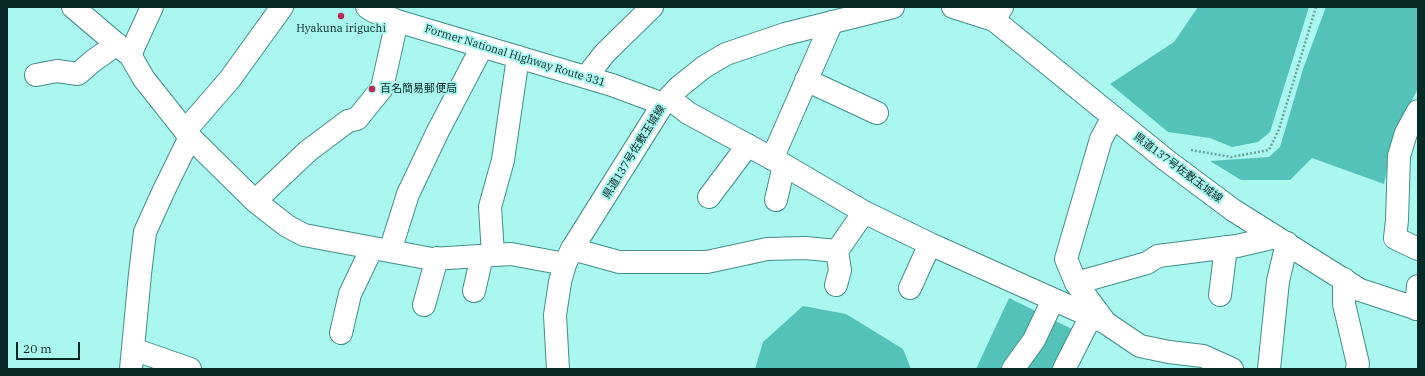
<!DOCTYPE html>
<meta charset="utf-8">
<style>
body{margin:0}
#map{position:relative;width:1425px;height:376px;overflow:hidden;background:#aaf7ef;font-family:"IBM Plex Serif",serif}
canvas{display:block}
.frame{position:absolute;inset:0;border:8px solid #072926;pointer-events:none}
.scale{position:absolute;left:16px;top:342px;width:64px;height:18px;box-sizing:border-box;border:2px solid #072926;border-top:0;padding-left:5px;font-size:12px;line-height:14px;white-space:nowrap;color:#072926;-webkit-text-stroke:3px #aaf7ef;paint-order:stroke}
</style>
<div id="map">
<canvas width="1425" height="376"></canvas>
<div class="frame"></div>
<div class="scale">20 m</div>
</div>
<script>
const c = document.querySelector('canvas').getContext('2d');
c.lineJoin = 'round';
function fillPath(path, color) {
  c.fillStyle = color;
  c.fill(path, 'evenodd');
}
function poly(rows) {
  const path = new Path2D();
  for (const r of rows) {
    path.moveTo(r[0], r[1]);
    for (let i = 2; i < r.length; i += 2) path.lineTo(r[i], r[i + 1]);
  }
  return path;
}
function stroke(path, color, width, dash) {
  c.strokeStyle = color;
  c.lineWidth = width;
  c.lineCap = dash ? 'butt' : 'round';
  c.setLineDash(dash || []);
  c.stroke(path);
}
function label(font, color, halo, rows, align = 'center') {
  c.font = font + ' "IBM Plex Serif","Noto Sans JP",serif';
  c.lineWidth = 4;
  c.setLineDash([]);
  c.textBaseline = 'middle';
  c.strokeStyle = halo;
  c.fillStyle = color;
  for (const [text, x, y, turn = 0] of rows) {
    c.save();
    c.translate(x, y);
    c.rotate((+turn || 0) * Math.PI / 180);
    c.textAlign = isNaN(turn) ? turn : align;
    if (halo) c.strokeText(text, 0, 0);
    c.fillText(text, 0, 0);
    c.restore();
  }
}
const forest = poly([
 [1198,7,1309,7,1270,132,1258,142,1232,147,1210,138,1168,132,1110,84,1174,42],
 [1326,7,1418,7,1418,88,1394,138,1384,184,1312,158,1290,180,1241,180,1210,161,1269,157,1280,147,1303,69],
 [1009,298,1072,329,1054,369,976,369],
 [803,306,846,314,903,349,911,369,755,369,763,342]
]);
const path = poly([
 [1191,150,1231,157,1269,150,1279,129,1316,7]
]);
const minor = poly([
 [73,7,127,53],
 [152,7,130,55,144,79,190,137,255,201,287,226,304,235,432,259,511,254,565,264],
 [994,20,1002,7],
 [36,75,57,71,78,74,93,61,117,44],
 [586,77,605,53,652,7],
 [806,80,877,113],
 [669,98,688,113,784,165,864,212,930,244,1106,323,1140,346,1169,352,1203,356,1232,369],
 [1418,111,1406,133,1399,156,1397,220,1395,238,1418,249],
 [185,131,230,79,282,7],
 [772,159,832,22],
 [709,197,748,145],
 [776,200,784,165],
 [255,201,308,151,348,121,357,119,382,88,397,21],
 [572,249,619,262,707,262,767,249,805,248,837,251,864,212],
 [390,251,408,194,438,131,482,47],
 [493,255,490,207,503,160,518,57],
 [1344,279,1344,304,1358,364,1357,369],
 [1076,283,1147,263,1158,256,1237,246,1276,237],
 [836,285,840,270,837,251],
 [910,288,930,244],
 [474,291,482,256],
 [1220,295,1226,247],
 [424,305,437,258],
 [1416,309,1418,286],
 [1105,322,1076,283,1066,259,1101,139,1113,117],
 [341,333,350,294,372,248],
 [133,349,190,369],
 [131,369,140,274,145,232,164,190,190,137],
 [1013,369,1034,340,1053,300],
 [1064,369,1091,316],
 [1269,369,1278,281,1287,243]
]);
const tertiary = poly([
 [367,7,373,11,397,21,612,85,663,104]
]);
const secondary = poly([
 [953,7,994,20,1166,160,1233,210,1360,290,1418,309],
 [558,369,555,315,560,282,565,264,572,249,663,104,679,87,704,67,726,54,785,34,893,7]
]);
const markers = [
 [341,16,4,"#b82956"],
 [372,89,4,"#b82956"]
];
const poiNames = [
 ["Hyakuna iriguchi",341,29],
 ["百名簡易郵便局",380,89,"left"]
];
const streetNames = [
 ["Former National Highway Route 331",515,56,17],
 ["県道137号佐敷玉城線",634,152,-58],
 ["県道137号佐敷玉城線",1178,168,37]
];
fillPath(forest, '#55c2b9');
stroke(minor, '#428e88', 24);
stroke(tertiary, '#428e88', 24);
stroke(secondary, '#428e88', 24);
stroke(path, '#69a49e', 2.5, [2, 2]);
stroke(minor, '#fff', 22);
stroke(tertiary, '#fff', 22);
stroke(secondary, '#fff', 22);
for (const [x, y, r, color] of markers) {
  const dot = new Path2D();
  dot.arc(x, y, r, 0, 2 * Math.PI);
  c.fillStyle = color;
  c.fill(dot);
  stroke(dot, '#aaf7ef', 1.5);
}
label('11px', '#072926', '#aaf7ef', poiNames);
label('11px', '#072926', '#aaf7ef', streetNames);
</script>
